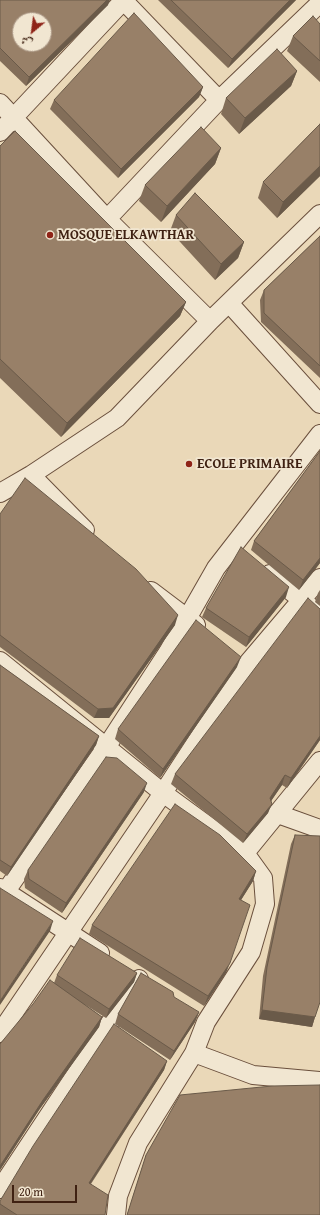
<!DOCTYPE html>
<meta charset="utf-8">
<style>
body{margin:0}
#map{position:relative;width:320px;height:1215px;overflow:hidden;background:#ead8b8;font-family:"Gentium Book Plus",Amiri,serif}
canvas{display:block}
.north{position:absolute;left:12px;top:12px;width:40px;height:40px;box-sizing:border-box;background:#f1e6d1;border:1px solid #aa9785;border-radius:50%;rotate:209deg;font-size:11px;font-weight:700;line-height:16px;text-align:center;color:#3f2112}
.north::after{content:'';display:block;margin:auto;width:14px;height:18px;background:#8f2418;clip-path:polygon(50% 0,100% 100%,50% 72%,0 100%)}
.scale{position:absolute;left:12px;top:1185px;width:65px;height:18px;box-sizing:border-box;border:2px solid #3f2112;border-top:0;padding-left:5px;font-size:12px;line-height:14px;white-space:nowrap;color:#3f2112;-webkit-text-stroke:3px #f1e6d1;paint-order:stroke}
</style>
<div id="map">
<canvas width="320" height="1215"></canvas>
<div class="north">ش</div>
<div class="scale">20 m</div>
</div>
<script>
const c = document.querySelector('canvas').getContext('2d');
c.lineJoin = 'round';
function poly(rows) {
  const path = new Path2D();
  for (const r of rows) {
    path.moveTo(r[0], r[1]);
    for (let i = 2; i < r.length; i += 2) path.lineTo(r[i], r[i + 1]);
  }
  return path;
}
function stroke(path, color, width, dash) {
  c.strokeStyle = color;
  c.lineWidth = width;
  c.lineCap = dash ? 'butt' : 'round';
  c.setLineDash(dash || []);
  c.stroke(path);
}
function fillPath(path, color) {
  c.fillStyle = color;
  c.fill(path, 'evenodd');
}
function label(font, color, halo, rows, align = 'center') {
  c.font = font + ' "Gentium Book Plus",serif';
  c.lineWidth = 3.5;
  c.setLineDash([]);
  c.textBaseline = 'middle';
  c.strokeStyle = halo;
  c.fillStyle = color;
  for (const [text, x, y, turn = 0] of rows) {
    c.save();
    c.translate(x, y);
    c.rotate((+turn || 0) * Math.PI / 180);
    c.textAlign = isNaN(turn) ? turn : align;
    if (halo) c.strokeText(text, 0, 0);
    c.fillText(text, 0, 0);
    c.restore();
  }
}
const street = poly([
 [123,0,219,100],
 [0,103,107,219,210,321],
 [0,132,124,0],
 [107,219,219,100,320,3],
 [229,303,320,404],
 [31,475,85,530],
 [0,493,31,475,117,418,210,321,320,214],
 [270,574,320,615],
 [151,591,196,625],
 [0,661,163,793,245,853,263,878,265,904,251,952,206,1022,194,1053,138,1143,118,1196,116,1215],
 [278,814,320,829],
 [245,853,320,761],
 [0,888,100,953],
 [6,891,107,746,168,652,216,568,320,434],
 [0,1033,163,793,247,664,320,578],
 [194,1053,253,1075,320,1081],
 [0,1189,139,979]
]);
const wall = poly([
 [0,0,108,5,26,86,0,61],
 [158,0,296,0,228,68],
 [320,24,320,82,287,51,293,36],
 [297,71,291,86,239,134,221,114,226,98],
 [203,87,199,97,118,178,50,109,54,100],
 [320,124,320,176,277,218,258,198,263,182],
 [0,146,186,302,180,316,61,437,0,378],
 [221,148,215,164,161,222,139,201,145,185],
 [176,215,244,242,238,258,215,280,170,231],
 [320,236,320,378,261,322,260,300,264,290],
 [320,451,320,563,299,590,251,550,254,541],
 [0,514,175,625,109,718,94,718,0,647],
 [320,590,320,606,315,602,318,593],
 [286,597,246,647,202,617,206,608],
 [320,609,320,740,287,788,282,785,271,801,268,813,243,843,171,784,175,774],
 [0,665,99,736,96,745,7,876,0,871],
 [237,667,160,778,115,739,118,729],
 [144,792,62,913,25,888,24,879,28,870],
 [295,835,315,1017,312,1027,259,1019,263,976,291,844],
 [256,871,253,881,241,900,226,973,204,1006,89,934,92,925],
 [137,973,134,982,106,1018,84,1004,102,1017,99,1027,39,1110,0,1170,0,1044,54,983,57,975],
 [199,1012,195,1022,170,1060,115,1024,118,1014],
 [167,1061,164,1070,91,1184,105,1215,0,1215,0,1201],
 [146,1155,320,1215,127,1215]
]);
const shadedWall = poly([
 [107,0,110,0,108,5,26,86,29,77],
 [290,0,296,0,228,68,232,59],
 [297,71,291,86,239,134,245,118],
 [203,87,199,97,118,178,121,169],
 [221,148,215,164,161,222,167,206],
 [320,166,320,176,277,218,283,202],
 [244,242,238,258,215,280,221,264],
 [186,302,180,316,61,437,67,423],
 [320,558,320,563,299,590,303,580],
 [289,587,286,597,246,647,249,637],
 [178,615,175,625,109,718,94,718,98,709],
 [241,657,237,667,160,778,163,769],
 [99,736,96,745,7,876,11,867],
 [320,736,320,740,287,788,291,778],
 [285,775,282,785,267,807,270,798],
 [147,783,144,792,62,913,66,903],
 [272,804,268,813,243,843,247,834],
 [256,871,253,881,236,908,239,899],
 [53,921,50,931,0,1005,0,1001],
 [230,963,226,973,204,1006,208,996],
 [137,973,134,982,106,1018,109,1009],
 [262,1010,315,1017,312,1027,259,1019],
 [199,1012,195,1022,170,1060,174,1051],
 [102,1017,99,1027,39,1110,0,1170,0,1166,43,1100],
 [167,1061,164,1070,85,1192,89,1183]
]);
const building = poly([
 [0,0,107,0,29,77,0,48,0,0],
 [20,20,44,20,44,44,20,44,20,20],
 [171,0,290,0,232,59,171,0],
 [134,13,203,87,121,169,54,100,134,13],
 [313,16,320,24,320,61,293,36,313,16],
 [277,49,297,71,245,118,226,98,277,49],
 [320,124,320,166,283,202,263,182,320,124],
 [201,127,221,148,167,206,145,185,201,127],
 [15,131,186,302,67,423,0,359,0,146,15,131],
 [195,193,244,242,221,264,176,215,195,193],
 [320,236,320,366,264,313,264,290,320,236],
 [320,451,320,558,303,580,254,541,320,451],
 [25,478,136,569,178,615,113,708,98,709,0,635,0,514,25,478],
 [241,547,289,587,249,637,206,608,241,547],
 [308,598,320,609,320,736,291,778,285,775,270,798,272,804,247,834,175,774,308,598],
 [196,620,241,657,163,769,118,729,196,620],
 [0,665,99,736,11,867,0,860,0,665],
 [106,757,117,758,147,783,66,903,29,879,28,870,106,757],
 [175,804,220,835,256,871,239,899,250,905,230,963,208,996,92,925,175,804],
 [295,835,320,836,320,1002,315,1017,262,1010,267,967,295,835],
 [0,888,53,921,0,1001,0,888],
 [80,938,137,973,109,1009,57,975,80,938],
 [141,973,173,992,174,997,199,1012,174,1051,118,1014,141,973],
 [50,980,102,1017,43,1100,0,1166,0,1044,33,1004,50,980],
 [114,1024,167,1061,89,1183,108,1195,105,1215,17,1215,0,1204,0,1201,33,1146,114,1024],
 [320,1085,320,1215,127,1215,146,1155,180,1095,272,1086,320,1085]
]);
const markers = [
 [50,235,4,"#8f2418"],
 [189,464,4,"#8f2418"]
];
const poiNames = [
 ["MOSQUE ELKAWTHAR",58,235],
 ["ECOLE PRIMAIRE",197,464]
];
stroke(street, '#6a4f3c', 20);
stroke(street, '#f1e6d1', 18);
fillPath(wall, '#836e59');
fillPath(shadedWall, '#6a5a49');
fillPath(building, '#988068');
stroke(building, '#6a5a49', 1);
for (const [x, y, r, color] of markers) {
  const dot = new Path2D();
  dot.arc(x, y, r, 0, 2 * Math.PI);
  c.fillStyle = color;
  c.fill(dot);
  stroke(dot, '#f1e6d1', 1.5);
}
label('bold 14px', '#3f2112', '#f1e6d1', poiNames, 'left');
</script>
